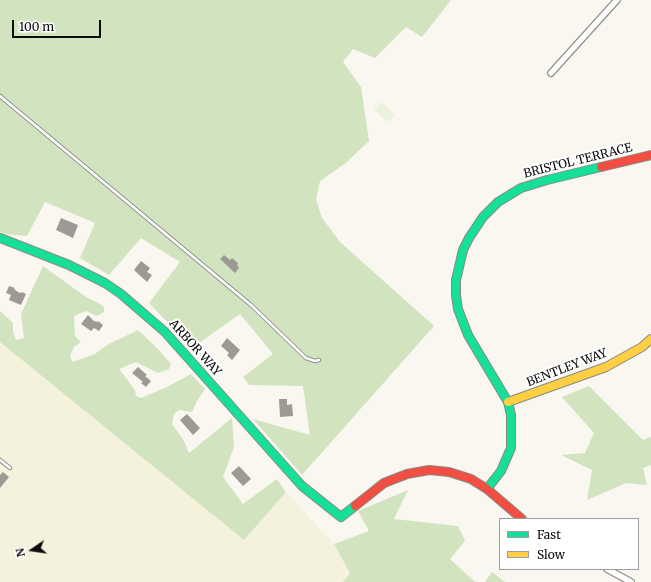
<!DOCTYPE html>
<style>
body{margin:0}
#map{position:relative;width:651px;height:582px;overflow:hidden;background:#f9f7ef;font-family:Merriweather,serif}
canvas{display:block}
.legend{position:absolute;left:499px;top:518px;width:140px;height:52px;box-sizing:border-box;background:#fff;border:1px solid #9d9d9d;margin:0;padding:5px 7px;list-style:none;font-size:12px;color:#0b0b0b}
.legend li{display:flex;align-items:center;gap:8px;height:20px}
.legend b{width:20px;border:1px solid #9d9d9d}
.north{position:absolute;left:12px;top:530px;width:40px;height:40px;-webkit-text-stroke:3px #fff;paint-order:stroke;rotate:257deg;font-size:11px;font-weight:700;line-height:16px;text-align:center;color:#0b0b0b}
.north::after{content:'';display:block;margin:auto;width:14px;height:18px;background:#0b0b0b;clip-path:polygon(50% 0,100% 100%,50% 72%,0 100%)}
.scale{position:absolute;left:12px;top:20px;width:89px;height:18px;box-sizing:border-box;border:2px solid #0b0b0b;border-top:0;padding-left:5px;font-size:12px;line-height:14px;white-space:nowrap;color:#0b0b0b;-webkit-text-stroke:3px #fff;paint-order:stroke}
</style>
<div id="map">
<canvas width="651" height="582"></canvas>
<ul class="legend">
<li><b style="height:5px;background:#16e098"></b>Fast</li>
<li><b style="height:5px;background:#ffcf43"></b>Slow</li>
</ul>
<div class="north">N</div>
<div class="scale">100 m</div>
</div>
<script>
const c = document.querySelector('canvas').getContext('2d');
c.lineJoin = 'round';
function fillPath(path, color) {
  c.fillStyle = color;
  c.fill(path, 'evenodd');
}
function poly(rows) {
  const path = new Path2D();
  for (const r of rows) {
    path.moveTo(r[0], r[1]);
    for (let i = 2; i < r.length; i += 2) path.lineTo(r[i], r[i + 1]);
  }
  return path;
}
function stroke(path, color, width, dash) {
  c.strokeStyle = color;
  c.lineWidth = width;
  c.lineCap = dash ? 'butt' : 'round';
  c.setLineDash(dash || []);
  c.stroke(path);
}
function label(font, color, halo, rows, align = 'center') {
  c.font = font + ' Merriweather,serif';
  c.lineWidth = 4;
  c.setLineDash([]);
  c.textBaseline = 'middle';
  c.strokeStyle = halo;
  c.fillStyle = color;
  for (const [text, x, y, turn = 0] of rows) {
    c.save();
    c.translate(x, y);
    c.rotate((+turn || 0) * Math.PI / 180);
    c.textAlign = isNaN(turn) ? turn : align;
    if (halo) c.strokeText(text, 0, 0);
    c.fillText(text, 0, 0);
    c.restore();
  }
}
const farmland = poly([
 [0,342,244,540,286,492,334,544,350,573,343,582,0,582]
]);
const forest = poly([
 [0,0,451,0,422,37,406,27,375,58,353,49,343,62,361,87,369,141,347,162,320,181,316,199,322,218,340,242,434,326,302,475,253,419,310,435,303,386,249,385,243,377,273,354,240,314,192,348,149,303,180,262,141,238,109,275,80,258,95,223,45,202,27,236,4,234,0,231],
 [43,266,86,297,100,304,104,307,104,312,97,316,86,311,74,316,75,336,81,342,74,347,70,355,72,362,95,354,107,345,138,330,158,349,171,364,169,369,158,373,136,362,119,369,135,390,136,396,141,398,167,387,191,374,205,389,197,401,192,412,179,410,174,414,172,424,184,441,189,453,232,418,234,447,223,477,243,504,277,479,286,492,244,540,0,342,0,311,13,323,13,331,16,340,24,338,21,314],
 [589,386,643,440,651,437,651,465,643,468,647,485,626,483,587,500,592,470,561,455,585,453,594,433,562,397],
 [408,490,394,519,458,526,465,541,450,559,475,582,343,582,350,573,334,544,369,531,358,511],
 [492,572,505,582,485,582]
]);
const pitch = poly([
 [381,102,395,115,387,122,374,109]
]);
const building = poly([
 [61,218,78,225,73,238,56,230],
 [224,255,230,260,232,258,238,263,237,265,239,268,235,273,220,259],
 [141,261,150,268,147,272,152,275,147,282,134,270],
 [9,286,15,288,14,289,18,292,20,293,22,292,26,294,21,305,9,300,11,295,6,293],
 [88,315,94,321,98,322,98,321,103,325,99,331,94,328,91,331,81,324],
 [227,338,240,350,232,360,227,355,229,353,221,346],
 [138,367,147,375,145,376,151,381,146,387,141,383,143,382,132,373],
 [279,399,287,399,287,405,292,404,293,416,280,417],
 [187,414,200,428,193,435,180,420],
 [239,466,251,479,243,486,231,473],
 [3,472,9,477,0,488,0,475]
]);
const lane = poly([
 [0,96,251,305,306,358,315,361,319,360],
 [0,460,10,468]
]);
const street = poly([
 [551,73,617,0],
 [607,569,631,582]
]);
const fast = poly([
 [0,238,69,265,105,283,121,294,165,332,302,486,341,517,355,506],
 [487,489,501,471,511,448,511,415,508,402,468,335,458,309,456,295,456,280,463,250,469,238,483,217,498,202,521,188,547,180,601,167]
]);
const slow = poly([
 [508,402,606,367,642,347,651,339]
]);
const jam = poly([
 [601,167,651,155],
 [355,506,384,483,407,474,429,470,449,472,471,479,487,489,522,519]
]);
const streetNames = [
 ["BRISTOL TERRACE",578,161,-14],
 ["ARBOR WAY",195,348,48],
 ["BENTLEY WAY",567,368,-21]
];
fillPath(farmland, '#f4f2dd');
fillPath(forest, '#d2e3c0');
fillPath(pitch, '#ebf1db');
fillPath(building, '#9c9a95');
stroke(lane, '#92918e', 4.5);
stroke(street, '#92918e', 8);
stroke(fast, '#898884', 10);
stroke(slow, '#898884', 10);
stroke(jam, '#898884', 10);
stroke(lane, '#fefefd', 2.5);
stroke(street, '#fefefd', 5.5);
stroke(fast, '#16e098', 8);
stroke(slow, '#ffcf43', 8);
stroke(jam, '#f24e42', 8);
label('12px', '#0b0b0b', '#fff', streetNames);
</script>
